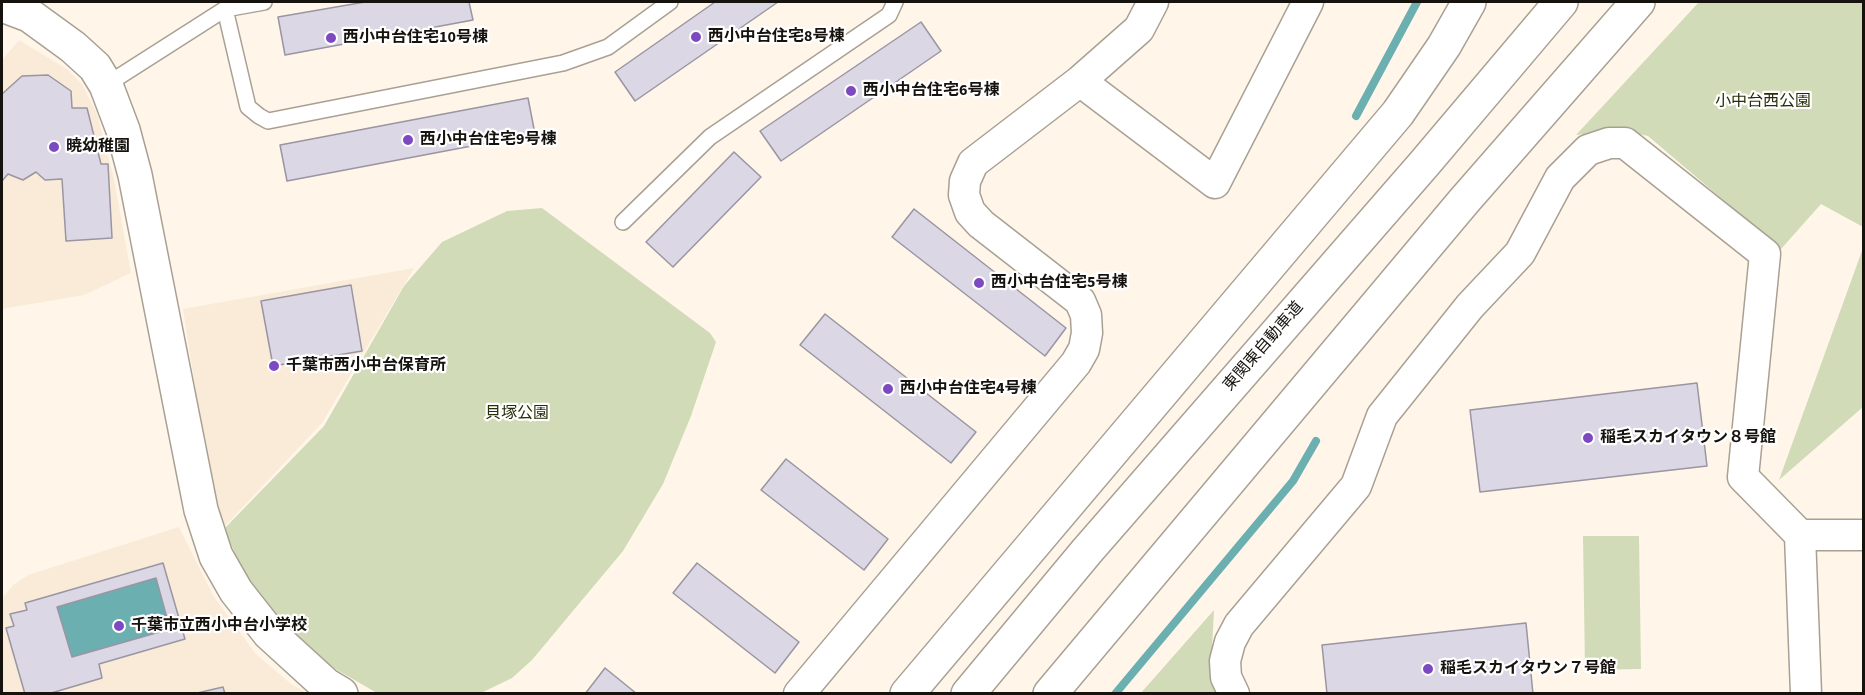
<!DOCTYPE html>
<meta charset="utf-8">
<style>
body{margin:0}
#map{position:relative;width:1865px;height:695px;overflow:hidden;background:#fff6e9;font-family:"Source Sans 3",sans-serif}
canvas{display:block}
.frame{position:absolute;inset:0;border:3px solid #16130f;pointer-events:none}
</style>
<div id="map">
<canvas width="1865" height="695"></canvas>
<div class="frame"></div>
</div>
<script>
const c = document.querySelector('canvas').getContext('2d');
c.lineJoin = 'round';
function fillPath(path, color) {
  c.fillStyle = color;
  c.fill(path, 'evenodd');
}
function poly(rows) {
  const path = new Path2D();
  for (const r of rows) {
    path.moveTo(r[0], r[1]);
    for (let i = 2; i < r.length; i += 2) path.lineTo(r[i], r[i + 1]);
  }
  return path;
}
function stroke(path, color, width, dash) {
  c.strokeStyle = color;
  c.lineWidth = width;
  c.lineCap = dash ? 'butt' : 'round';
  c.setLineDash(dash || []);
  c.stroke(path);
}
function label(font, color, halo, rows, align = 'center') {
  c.font = font + ' "Source Sans 3","Noto Sans JP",sans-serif';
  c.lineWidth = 4.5;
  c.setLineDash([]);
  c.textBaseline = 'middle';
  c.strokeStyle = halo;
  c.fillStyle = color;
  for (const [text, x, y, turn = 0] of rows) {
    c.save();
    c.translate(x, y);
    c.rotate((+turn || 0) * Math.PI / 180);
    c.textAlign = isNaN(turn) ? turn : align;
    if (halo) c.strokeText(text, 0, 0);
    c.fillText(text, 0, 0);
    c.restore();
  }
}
const built = poly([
 [19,40,67,69,82,84,97,114,114,179,131,273,84,295,2,309,2,60],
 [414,268,322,423,225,526,211,491,183,309],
 [179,527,214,597,256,654,291,684,307,693,2,693,2,599,13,585,28,575]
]);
const green = poly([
 [1699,2,1863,2,1863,227,1821,204,1781,249,1648,136,1622,130,1576,135],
 [542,208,710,333,716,342,691,416,663,484,623,551,532,660,512,678,481,693,377,693,332,667,285,626,249,584,224,529,324,426,404,286,442,242,507,211],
 [1863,248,1863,407,1779,480],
 [1583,536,1639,536,1641,669,1585,670],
 [1214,610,1211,667,1223,693,1140,694]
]);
const water = poly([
 [156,578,170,629,72,657,57,607]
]);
const stream = poly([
 [1356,116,1417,2],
 [1115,694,1293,481,1316,441]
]);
const building = poly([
 [365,2,469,2,473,20,285,55,278,17,365,2],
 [715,2,778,2,635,101,615,72,715,2],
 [921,22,941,51,781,161,760,131,921,22],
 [48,75,71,91,72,108,87,108,101,164,108,164,112,238,66,241,62,179,45,180,36,172,23,180,8,174,2,181,2,94,22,76,48,75],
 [528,98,535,134,287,181,280,145,528,98],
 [734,152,761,177,673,267,646,242,734,152],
 [914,209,1066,328,1045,356,892,237,914,209],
 [351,285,362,351,273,366,261,301,351,285],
 [825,314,976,432,951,463,800,345,825,314],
 [1697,383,1707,466,1480,492,1470,410,1697,383],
 [786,459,888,539,864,570,761,490,786,459],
 [163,563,185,639,99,664,102,678,48,694,25,694,6,628,14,626,10,614,27,610,25,603,163,563],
 [156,578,170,629,72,657,57,607,156,578],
 [697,563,799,642,775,673,673,593,697,563],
 [1526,623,1533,694,1327,694,1322,645,1526,623],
 [605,668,637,694,585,694,605,668],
 [223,687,225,694,193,694,223,687]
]);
const lane = poly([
 [225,9,248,107,259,116,268,121,563,63,608,47,670,2],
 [106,85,225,9,264,2],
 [623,222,710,137,889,15,895,2]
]);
const street = poly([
 [1080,81,1215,183,1308,2],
 [1800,535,1864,535],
 [799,694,1076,363,1084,349,1087,333,1086,315,1080,301,981,224,970,212,964,195,965,181,973,163,1080,81,1139,29,1153,2],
 [1234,694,1226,677,1225,661,1230,642,1239,625,1356,486,1382,416,1470,306,1520,253,1560,178,1588,150,1609,143,1625,143,1765,254,1743,477,1800,535,1806,694]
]);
const secondary = poly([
 [2,5,29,15,73,47,95,67,106,85,123,130,135,175,201,510,216,556,236,591,269,633,326,685,341,694],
 [907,694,1398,113,1444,46,1469,2]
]);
const highway = poly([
 [968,694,1087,551,1424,164,1561,2],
 [1050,694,1464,201,1638,2]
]);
const markers = [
 [696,37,6,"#7c49c1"],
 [331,38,6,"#7c49c1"],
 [851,91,6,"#7c49c1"],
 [408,140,6,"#7c49c1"],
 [54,147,6,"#7c49c1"],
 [979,283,6,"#7c49c1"],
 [274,366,6,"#7c49c1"],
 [888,389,6,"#7c49c1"],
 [1588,438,6,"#7c49c1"],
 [119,626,6,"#7c49c1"],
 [1428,669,6,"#7c49c1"]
];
const poiNames = [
 ["西小中台住宅8号棟",708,37],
 ["西小中台住宅10号棟",343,38],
 ["西小中台住宅6号棟",863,91],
 ["西小中台住宅9号棟",420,140],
 ["暁幼稚園",66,147],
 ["西小中台住宅5号棟",991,283],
 ["千葉市西小中台保育所",286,366],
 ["西小中台住宅4号棟",900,389],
 ["稲毛スカイタウン８号館",1600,438],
 ["千葉市立西小中台小学校",131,626],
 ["稲毛スカイタウン７号館",1440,669]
];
const parkNames = [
 ["小中台西公園",1763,102],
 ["貝塚公園",517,414]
];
const streetNames = [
 ["東関東自動車道",1264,347,-49]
];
fillPath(built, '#f9ebd8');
fillPath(green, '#d1dbb8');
fillPath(water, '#6bafb0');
stroke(stream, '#6bafb0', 8);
fillPath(building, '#dbd7e5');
stroke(building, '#9995a2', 1.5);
stroke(lane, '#a9a094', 18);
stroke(street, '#a9a094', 33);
stroke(secondary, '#a9a094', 36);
stroke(highway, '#a9a094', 36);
stroke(lane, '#fff', 15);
stroke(street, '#fff', 30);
stroke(secondary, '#fff', 33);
stroke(highway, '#fff', 33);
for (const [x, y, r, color] of markers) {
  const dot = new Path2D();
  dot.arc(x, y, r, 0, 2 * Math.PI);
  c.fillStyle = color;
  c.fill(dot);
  stroke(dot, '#fff', 2);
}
label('bold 16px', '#16130f', '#fff', poiNames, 'left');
label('16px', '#282f08', '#fff', parkNames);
label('16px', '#16130f', '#fff', streetNames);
</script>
